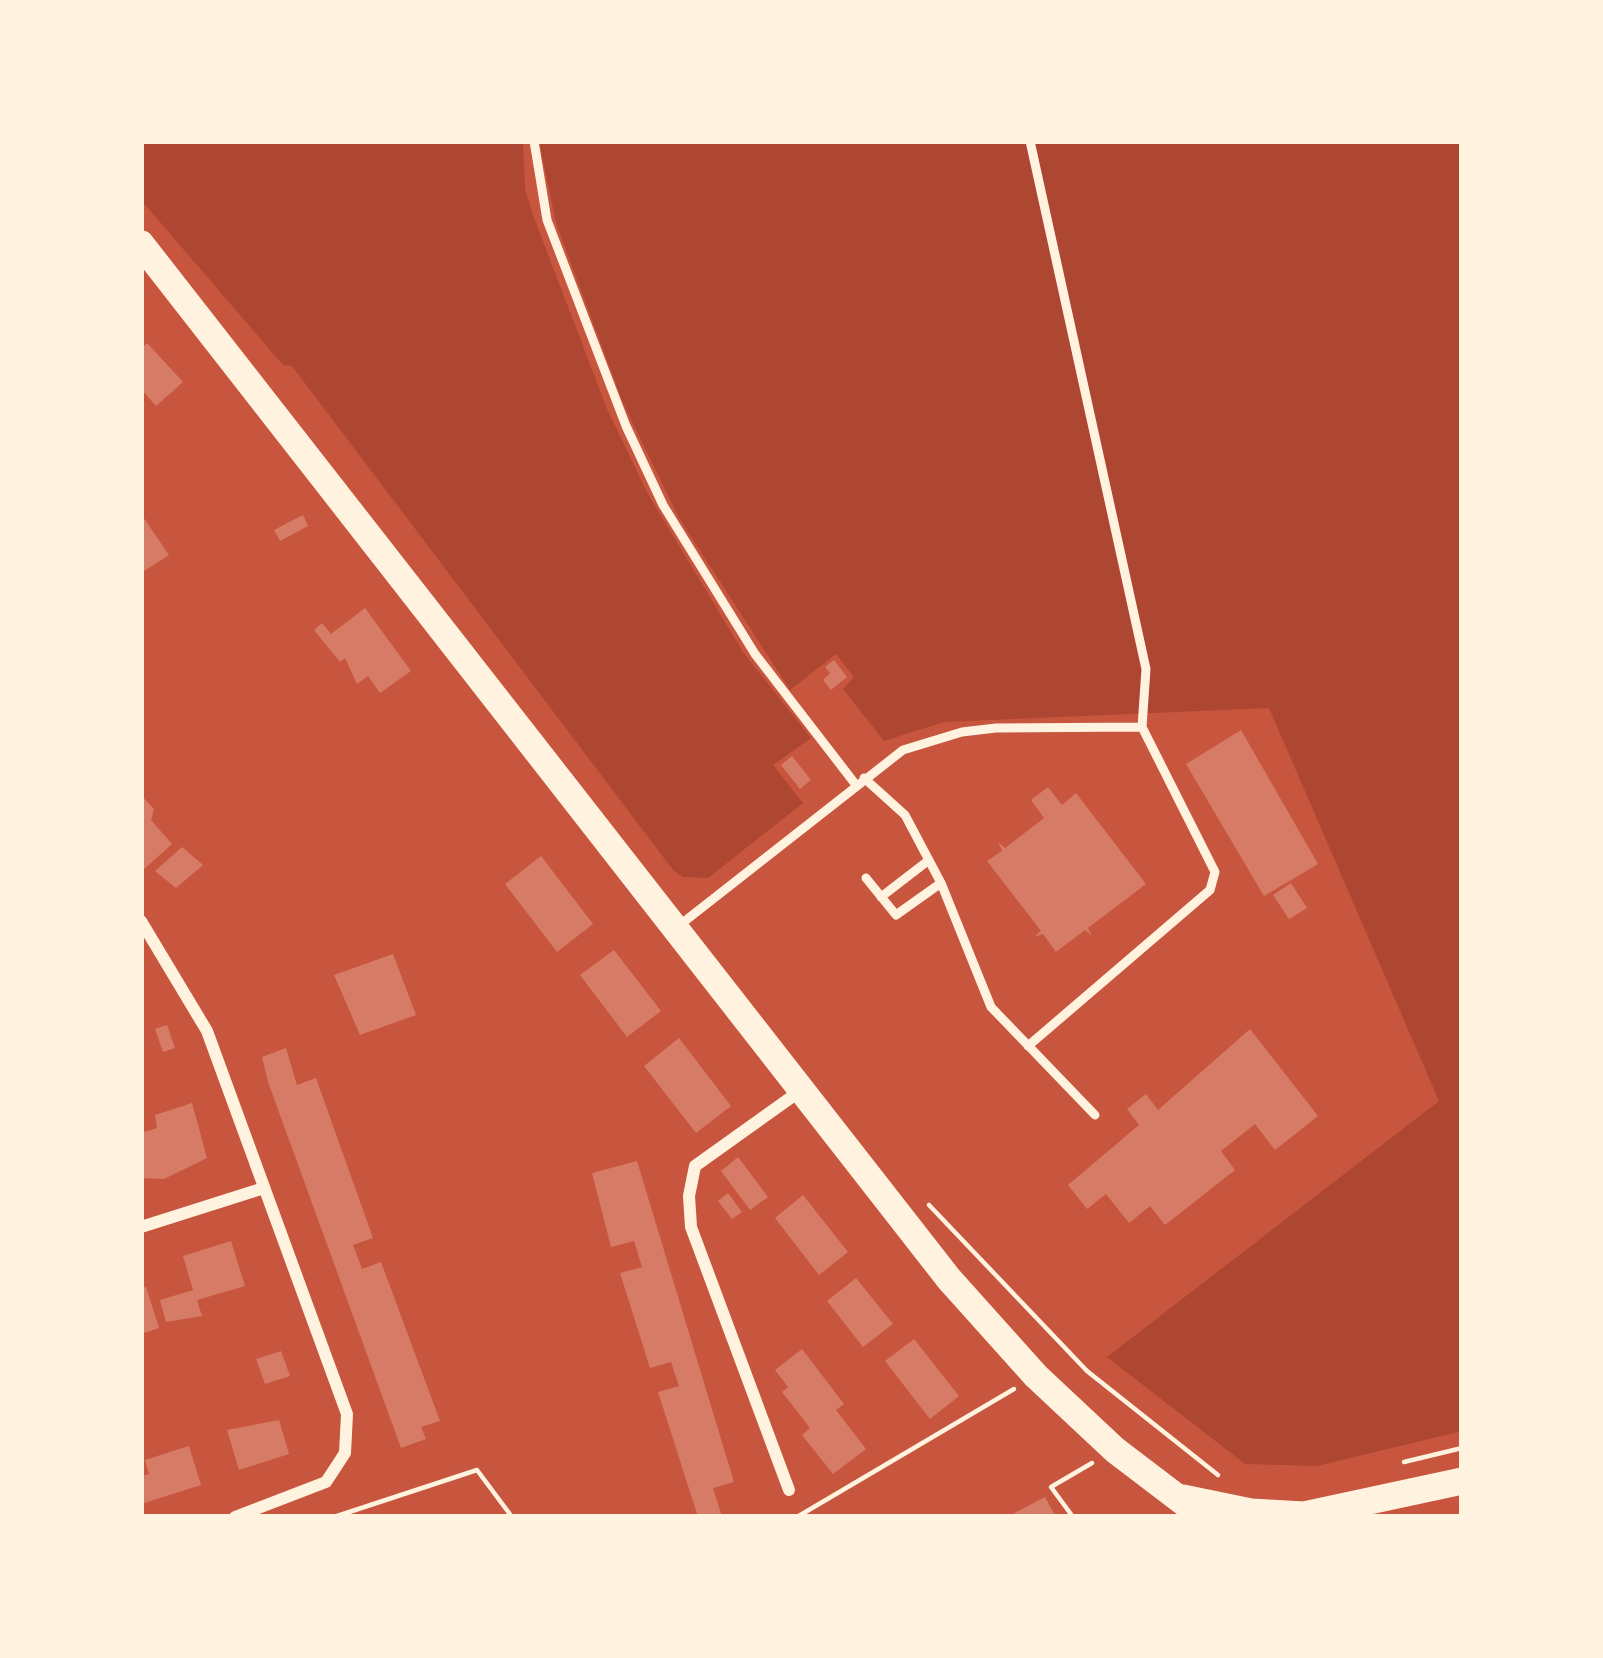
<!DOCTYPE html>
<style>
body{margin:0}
#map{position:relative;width:1603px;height:1658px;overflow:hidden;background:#c8553d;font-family:Manrope,sans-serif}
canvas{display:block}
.frame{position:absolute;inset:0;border:144px solid #fff3e0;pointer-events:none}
</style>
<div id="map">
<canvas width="1603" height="1658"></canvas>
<div class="frame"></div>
</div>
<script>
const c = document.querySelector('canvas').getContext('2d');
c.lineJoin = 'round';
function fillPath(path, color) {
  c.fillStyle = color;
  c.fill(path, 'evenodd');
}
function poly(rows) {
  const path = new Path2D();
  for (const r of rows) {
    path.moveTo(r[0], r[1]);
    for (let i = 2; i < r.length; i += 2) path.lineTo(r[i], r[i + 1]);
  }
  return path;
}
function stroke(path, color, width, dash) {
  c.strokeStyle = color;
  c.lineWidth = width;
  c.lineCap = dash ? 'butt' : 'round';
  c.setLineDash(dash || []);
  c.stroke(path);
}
const green = poly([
 [141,141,523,141,525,189,533,215,607,409,648,494,743,652,811,738,773,765,803,803,708,878,683,877,673,870,292,366,283,365,141,200],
 [539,141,1462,141,1462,1431,1317,1466,1245,1464,1107,1357,1439,1101,1269,708,944,722,884,741,843,689,854,677,836,654,790,690,679,518,623,403,556,223]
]);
const building = poly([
 [147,343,183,382,156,406,141,389,141,349],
 [141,514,169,555,141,573],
 [303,515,308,526,280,541,274,530],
 [365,608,411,671,380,693,368,676,357,684,345,658,340,662,314,630,322,623,331,634],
 [834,660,847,677,831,690,823,680,830,673,825,667],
 [1241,730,1318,864,1264,896,1186,764],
 [792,756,811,780,800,789,781,765],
 [1048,787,1062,805,1076,793,1146,884,1088,928,1092,936,1085,930,1056,952,1043,934,1034,937,1041,931,987,861,1002,851,998,842,1005,848,1044,818,1031,800],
 [141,795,154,809,151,820,172,844,141,872],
 [182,847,203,865,176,888,155,871],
 [541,856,593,924,557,952,505,884],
 [1291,883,1307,908,1289,919,1273,895],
 [614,950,661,1011,627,1037,580,975],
 [393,954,416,1015,360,1035,334,975],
 [167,1025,175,1048,163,1052,155,1029],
 [1250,1029,1318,1116,1275,1150,1255,1124,1221,1151,1235,1170,1165,1225,1150,1206,1129,1223,1106,1194,1087,1209,1068,1185,1139,1125,1127,1109,1146,1094,1158,1110],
 [679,1038,731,1106,696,1133,644,1066],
 [286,1048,297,1085,316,1078,373,1238,353,1245,362,1269,381,1262,440,1421,421,1427,426,1439,401,1448,268,1082,262,1057],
 [192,1103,207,1158,164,1179,141,1178,141,1133,157,1128,155,1115],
 [738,1157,768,1197,750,1210,721,1171],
 [637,1161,734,1482,713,1488,722,1517,698,1517,658,1392,679,1386,671,1362,650,1368,620,1273,642,1267,634,1241,611,1247,592,1173],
 [728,1193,742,1212,732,1219,718,1201],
 [803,1195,848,1252,819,1275,775,1218],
 [231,1241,245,1286,197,1300,202,1316,166,1322,160,1300,193,1290,183,1256],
 [856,1278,893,1324,863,1347,827,1301],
 [146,1287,159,1328,141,1334,141,1288],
 [914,1339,959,1396,930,1419,885,1361],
 [802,1349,844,1404,836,1410,866,1449,833,1474,802,1435,810,1428,782,1392,788,1387,775,1370],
 [281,1351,290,1376,265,1384,256,1359],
 [279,1420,289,1454,239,1470,227,1430],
 [189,1446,201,1485,141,1504,141,1476,149,1474,145,1460],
 [1045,1497,1056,1517,1007,1517]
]);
const path = poly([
 [929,1205,1087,1371,1218,1475],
 [1404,1462,1462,1448],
 [334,1517,477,1470,512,1517],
 [797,1517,1014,1389],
 [1073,1517,1051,1487,1092,1463]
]);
const service = poly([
 [534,141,547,220,626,426,663,505,755,654,856,785],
 [864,778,905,815,941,883,896,915,866,878],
 [941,883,991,1007,1095,1115],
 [881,897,929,860],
 [676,928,903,750,962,732,996,728,1142,727,1146,669,1030,141],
 [1028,1046,1210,890,1215,872,1142,727]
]);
const minor = poly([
 [141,921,207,1031,347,1414,345,1453,326,1482,235,1517],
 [141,1227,264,1188],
 [789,1490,691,1227,689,1196,695,1166,800,1091]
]);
const primary = poly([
 [141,244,949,1279,1036,1376,1115,1450,1203,1517],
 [1183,1498,1251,1512,1304,1515,1462,1481]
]);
fillPath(green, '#ae4732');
fillPath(building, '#d67c66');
stroke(path, '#fff3e0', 4.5);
stroke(service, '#fff3e0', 9);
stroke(minor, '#fff3e0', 12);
stroke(primary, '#fff3e0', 27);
</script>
